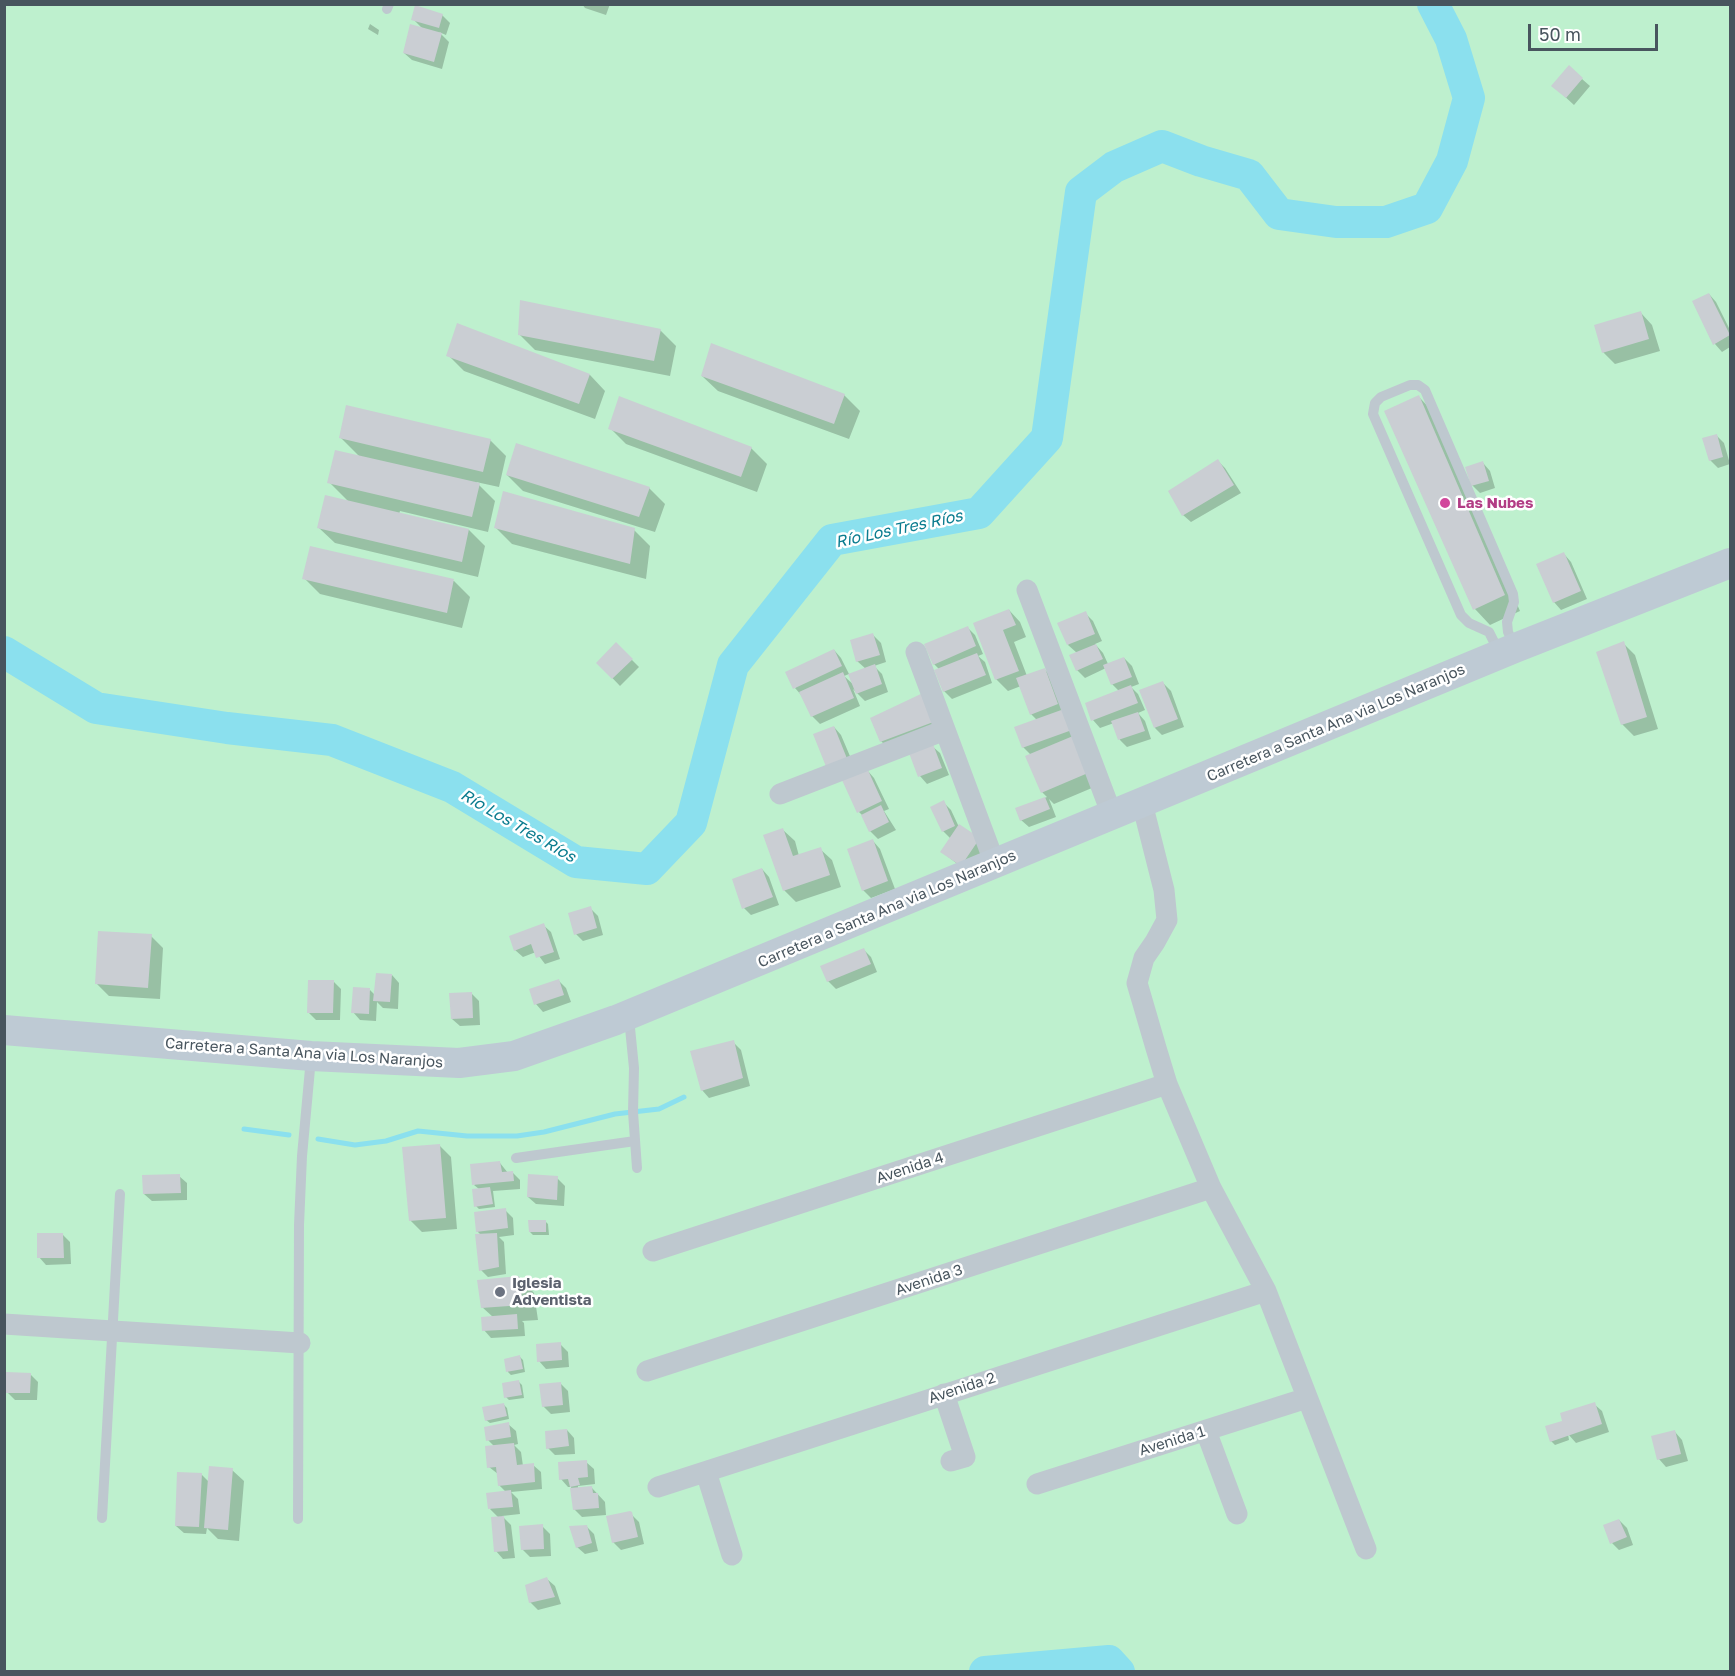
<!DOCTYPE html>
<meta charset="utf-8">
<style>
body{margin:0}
#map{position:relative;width:1735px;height:1676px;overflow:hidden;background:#f2f0f0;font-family:"Golos Text",sans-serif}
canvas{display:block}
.frame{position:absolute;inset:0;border:6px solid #48555e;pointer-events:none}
.scale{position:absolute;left:1528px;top:24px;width:130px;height:27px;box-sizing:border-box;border:3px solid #48555e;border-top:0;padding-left:8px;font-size:18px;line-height:21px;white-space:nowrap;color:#48555e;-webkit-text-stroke:4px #fff;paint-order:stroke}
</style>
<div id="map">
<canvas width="1735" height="1676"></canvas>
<div class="frame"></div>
<div class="scale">50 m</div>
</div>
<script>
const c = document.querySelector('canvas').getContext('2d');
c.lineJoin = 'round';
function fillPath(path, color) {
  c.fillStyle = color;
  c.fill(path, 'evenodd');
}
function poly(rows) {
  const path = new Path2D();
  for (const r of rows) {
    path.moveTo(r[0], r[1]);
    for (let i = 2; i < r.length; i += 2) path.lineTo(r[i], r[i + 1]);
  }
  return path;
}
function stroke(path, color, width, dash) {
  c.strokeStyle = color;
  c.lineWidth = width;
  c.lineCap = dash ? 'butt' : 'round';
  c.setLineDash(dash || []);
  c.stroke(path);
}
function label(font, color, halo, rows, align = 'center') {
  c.font = font + ' "Golos Text",sans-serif';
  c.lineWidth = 5;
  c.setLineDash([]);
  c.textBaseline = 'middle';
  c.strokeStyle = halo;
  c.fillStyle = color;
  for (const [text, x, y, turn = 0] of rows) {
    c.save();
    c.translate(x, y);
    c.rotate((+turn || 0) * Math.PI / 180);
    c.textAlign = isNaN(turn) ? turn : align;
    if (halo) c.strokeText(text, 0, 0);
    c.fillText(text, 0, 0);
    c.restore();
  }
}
const green = poly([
 [5,5,1730,5,1730,1671,5,1671]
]);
const shadow = poly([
 [582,4,610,4,606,15,585,8],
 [442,15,450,23,446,35,439,32,449,42,442,69,412,60,404,53,423,29,413,19],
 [370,24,379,30,378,35,368,29],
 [1582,79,1590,86,1574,105,1561,93],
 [1709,294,1716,302,1730,330,1730,347,1722,352,1715,344],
 [1641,313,1652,325,1660,351,1615,364,1603,352],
 [458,325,590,375,605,391,595,419,464,371,448,355],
 [660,330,676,346,670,376,535,350,519,334],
 [702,376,844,395,860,411,849,439,718,391],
 [1419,397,1434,413,1520,611,1490,625,1475,609],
 [610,428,751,448,767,464,757,492,626,444],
 [1716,435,1724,443,1730,464,1718,468,1710,460],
 [340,437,490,440,506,456,499,487,476,482,495,501,488,532,400,511,399,514,469,530,485,546,478,577,335,543,319,528,349,502,329,482,360,457],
 [1218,461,1225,468,1241,493,1191,522,1183,515],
 [1483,463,1490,471,1495,488,1480,493,1472,485],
 [507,475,649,488,665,504,655,532,523,491],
 [496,528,634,530,650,546,646,579,512,544],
 [1564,554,1571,562,1587,599,1561,610,1554,602],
 [304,578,454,581,470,597,462,628,320,594],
 [1009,610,1020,622,1026,637,1014,642,1027,676,1044,669,1052,677,1099,785,1054,804,1049,799,1056,817,1029,827,1021,820,1017,809,1047,797,1042,792,1031,755,1023,747,1037,720,1031,714,1021,686,1008,691,996,679,975,624],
 [1085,613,1093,621,1102,641,1095,644,1103,653,1108,664,1124,658,1132,666,1139,684,1131,687,1138,694,1145,710,1138,713,1145,721,1151,739,1127,747,1120,740,1114,723,1100,728,1093,720,1119,691,1112,684,1106,668,1085,678,1077,670,1077,653,1068,645],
 [968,628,975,635,983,654,978,656,985,662,992,683,952,699,944,691,940,670,934,664],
 [873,635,881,643,886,662,874,666,882,674,888,692,865,701,853,689,860,706,820,724,812,716,802,696,795,688,834,650,841,658,849,674,844,676,855,686,866,669,857,661],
 [1623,643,1635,655,1658,729,1634,736,1622,724],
 [616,644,639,667,620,686,598,663],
 [1163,683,1171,691,1184,727,1162,735,1155,728],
 [924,694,947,733,893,753,881,741],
 [834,727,841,735,855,768,836,776],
 [932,746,940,753,949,775,927,784,920,776],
 [867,770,874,778,889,809,884,811,896,830,878,839,870,831,863,816,859,812],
 [943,802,951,810,958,825,979,839,987,846,969,873,942,852,951,839,943,831],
 [783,830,795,841,799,856,820,849,832,860,841,887,796,902,784,890],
 [873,841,880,849,895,889,871,898,863,890],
 [762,869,769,877,779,905,751,915,744,908],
 [590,908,598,916,603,935,583,941,576,934],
 [543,925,551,932,560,959,545,964,536,952,523,957,515,950],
 [151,936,163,948,160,999,109,996,97,984],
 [864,950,871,957,877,972,836,989,828,981],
 [392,975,399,983,398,1009,383,1008,377,1002,376,1021,360,1020,353,1012,370,990,375,995],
 [559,981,566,988,571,1002,543,1012,536,1004],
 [334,982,341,989,340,1020,316,1020,308,1012],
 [471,993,479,1001,480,1025,460,1026,452,1019],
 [733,1042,741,1050,750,1086,709,1098,702,1090],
 [439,1145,451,1157,457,1229,422,1232,410,1220],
 [500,1163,508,1173,512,1172,520,1180,520,1189,493,1191,495,1207,479,1209,476,1206,479,1189,474,1185],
 [179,1176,187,1183,187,1200,152,1201,144,1194],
 [557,1178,565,1186,564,1206,536,1204,528,1197],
 [505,1210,513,1218,514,1235,499,1237,504,1242,506,1274,488,1277,481,1270,481,1235,477,1231],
 [545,1221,548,1224,549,1235,533,1235,530,1232],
 [63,1235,70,1242,71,1264,46,1265,39,1257],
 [519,1277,534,1293,538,1320,522,1321,524,1323,525,1336,491,1338,484,1330,493,1317,482,1307],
 [560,1344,568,1352,569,1367,546,1369,539,1361],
 [520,1357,523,1360,525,1372,511,1375,508,1372,506,1360],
 [30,1374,38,1382,37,1400,15,1400,7,1392],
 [519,1382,522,1385,524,1398,509,1400,506,1397],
 [560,1383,568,1391,570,1412,551,1414,543,1406],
 [1594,1404,1602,1411,1609,1432,1576,1443,1568,1434,1569,1440,1555,1445,1551,1441],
 [504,1405,507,1408,509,1419,490,1423,486,1420],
 [508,1424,516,1431,518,1444,514,1445,521,1452,523,1466,533,1465,541,1472,542,1489,511,1492,518,1499,520,1514,502,1516,511,1525,515,1558,503,1559,496,1551,499,1518,490,1509,506,1492,499,1485,498,1474,489,1467,494,1446,488,1440],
 [567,1430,574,1438,575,1454,555,1455,548,1448],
 [1675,1432,1682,1440,1688,1461,1666,1467,1659,1459],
 [586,1462,594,1469,595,1484,578,1486,578,1489,592,1488,605,1502,606,1515,582,1517,574,1509,571,1487,568,1487,561,1479],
 [232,1470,244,1481,239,1541,218,1539,207,1528,206,1534,184,1533,176,1526,201,1474,209,1482],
 [629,1512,639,1522,644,1544,621,1550,613,1542],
 [1619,1520,1627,1528,1633,1545,1619,1550,1612,1543],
 [542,1526,550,1534,551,1556,530,1557,522,1549],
 [587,1527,594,1534,598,1551,585,1554,577,1547],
 [547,1579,555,1586,561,1604,538,1610,530,1602]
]);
const stream = poly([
 [244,1129,289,1135],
 [318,1139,355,1145,386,1141,418,1131,467,1136,517,1136,544,1132,615,1114,659,1109,684,1097]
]);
const river = poly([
 [4,652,96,708,227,728,332,740,452,787,576,862,647,869,691,823,733,665,832,540,979,513,1047,438,1081,192,1114,167,1162,146,1201,161,1249,175,1279,214,1336,222,1386,222,1427,208,1452,161,1469,98,1451,39,1433,4],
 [985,1672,1109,1661,1119,1672]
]);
const building = poly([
 [415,5,443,14,439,28,411,20],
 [410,24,442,33,434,62,403,53],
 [1569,65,1583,78,1566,98,1551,86],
 [1709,293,1730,335,1713,345,1692,301],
 [520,300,661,329,654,361,518,335],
 [1641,311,1649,339,1602,353,1594,325],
 [457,323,590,374,579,404,446,356],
 [711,343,845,394,834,424,701,376],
 [1419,395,1505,595,1473,610,1384,411],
 [619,396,752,447,741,477,608,429],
 [346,405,491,439,483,472,339,438],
 [1717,434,1723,457,1709,461,1702,438],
 [516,443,650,487,639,517,506,475],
 [335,450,480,483,472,517,327,483],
 [1218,459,1234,485,1182,516,1168,491],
 [1483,461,1489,481,1471,486,1465,467],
 [503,491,635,528,630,564,494,528],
 [325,495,469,529,462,562,317,528],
 [310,546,454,579,447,613,302,579],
 [1564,552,1581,591,1553,603,1536,564],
 [1009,609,1016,625,1003,630,1019,671,995,680,973,623],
 [1086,611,1095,634,1067,645,1057,623],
 [968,626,976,646,933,665,924,644],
 [873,633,880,655,856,662,850,640],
 [1624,641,1647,717,1621,725,1596,652],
 [616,642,633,659,612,679,596,663],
 [1096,644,1103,659,1076,671,1069,655],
 [834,649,842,666,793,689,785,672],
 [977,653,986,675,943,692,934,670],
 [1124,657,1132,677,1111,685,1103,665],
 [875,664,882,684,856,694,848,674],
 [1045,668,1058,704,1030,715,1016,678],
 [843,672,854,698,811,717,799,692],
 [1163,681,1178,719,1154,728,1139,690],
 [1131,685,1138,703,1091,721,1085,703],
 [925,692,936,721,880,742,870,718],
 [1064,709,1072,730,1022,748,1014,727],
 [1138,712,1145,731,1118,740,1111,721],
 [834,726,848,761,827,769,813,734],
 [1073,736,1088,773,1041,793,1025,756],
 [933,744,942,768,918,777,909,753],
 [867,768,882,801,857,813,842,780],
 [1045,797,1050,809,1020,821,1015,808],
 [944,800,955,826,942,832,930,807],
 [881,805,889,822,869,832,861,815],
 [959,824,980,838,961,866,940,852],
 [783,828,793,856,821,847,830,875,783,891,763,835],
 [873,839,888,881,862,891,847,849],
 [762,868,773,897,742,909,732,879],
 [591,906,597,928,574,935,568,913],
 [544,923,554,952,536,958,531,944,514,951,509,936],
 [98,931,152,934,148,988,95,984],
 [864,948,871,964,827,982,820,966],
 [376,973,392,974,390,1002,373,1001],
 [559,979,564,995,534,1005,529,989],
 [308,980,334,980,333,1013,307,1013],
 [353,987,370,988,369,1014,351,1013],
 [472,992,473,1018,451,1019,449,993],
 [734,1040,743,1078,701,1091,690,1051],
 [440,1144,446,1218,409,1221,402,1147],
 [500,1161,502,1172,513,1171,514,1181,472,1185,470,1164],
 [180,1174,181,1193,143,1194,142,1175],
 [528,1174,558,1176,557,1200,527,1197],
 [490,1187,493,1204,474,1207,472,1189],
 [506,1208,508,1228,476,1232,474,1212],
 [528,1220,546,1220,546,1232,529,1232],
 [37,1233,63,1233,64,1258,37,1258],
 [497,1233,499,1267,479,1271,475,1234],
 [519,1276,523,1305,481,1308,477,1280],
 [517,1314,518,1329,482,1331,481,1317],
 [561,1342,562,1360,537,1362,536,1344],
 [520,1355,523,1369,506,1372,504,1359],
 [6,1372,31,1373,30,1393,6,1393],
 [519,1380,522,1395,504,1398,502,1383],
 [561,1382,563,1405,542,1407,539,1384],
 [1595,1402,1602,1424,1550,1442,1545,1426,1562,1421,1560,1413],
 [504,1403,507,1416,485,1421,482,1407],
 [509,1422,511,1437,486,1441,484,1427],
 [567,1429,569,1446,546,1449,545,1431],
 [1675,1430,1681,1454,1657,1460,1651,1436],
 [514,1443,517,1465,534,1463,535,1482,498,1486,496,1467,487,1468,485,1446],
 [587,1460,588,1477,578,1478,580,1485,570,1487,568,1479,559,1480,558,1462],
 [209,1466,233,1468,228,1530,204,1528],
 [177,1472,202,1473,199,1527,175,1526],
 [592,1486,593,1493,598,1493,599,1508,573,1510,570,1488],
 [511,1490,513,1507,488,1509,486,1493],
 [630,1511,632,1512,638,1537,612,1543,606,1516],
 [504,1516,508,1551,494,1552,491,1517],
 [1619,1519,1627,1537,1610,1544,1603,1525],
 [543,1524,544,1549,521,1550,519,1526],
 [587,1525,592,1543,576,1548,569,1526],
 [547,1577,555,1597,529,1603,525,1585]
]);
const lane = poly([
 [387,9,389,4],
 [1500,654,1489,632,1469,623,1461,615,1373,414,1375,403,1381,397,1410,385,1418,385,1425,390,1513,594,1514,602,1507,622,1508,632,1515,647],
 [629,1018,634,1068,633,1112,637,1168],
 [516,1158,635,1141],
 [102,1518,120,1194],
 [298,1519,299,1225,302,1156,311,1058]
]);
const street = poly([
 [1027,590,1112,815],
 [916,652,995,864],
 [780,794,945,730],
 [1142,803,1164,890,1167,920,1155,942,1144,958,1137,983,1156,1048,1167,1084,1211,1188,1266,1291,1366,1549],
 [653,1251,1167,1084],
 [4,1324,300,1343],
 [647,1371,1211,1188],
 [944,1394,965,1457,951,1461],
 [1206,1431,1237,1514],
 [706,1472,732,1555],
 [1037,1484,1307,1398],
 [658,1487,1266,1291]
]);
const secondary = poly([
 [4,1030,311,1056,459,1063,514,1056,616,1020,1515,648,1730,563]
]);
const markers = [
 [1445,503,6,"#d1479c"],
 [500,1292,6,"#6b7280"]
];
const hotelNames = [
 ["Las Nubes",1457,503]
];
const streetNames = [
 ["Carretera a Santa Ana via Los Naranjos",1336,723,-23],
 ["Carretera a Santa Ana via Los Naranjos",887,909,-23],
 ["Carretera a Santa Ana via Los Naranjos",304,1053,4],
 ["Avenida 4",910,1168,-18],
 ["Avenida 3",929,1280,-18],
 ["Avenida 2",962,1388,-18],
 ["Avenida 1",1172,1441,-17]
];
const worshipNames = [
 ["Iglesia",512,1283],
 ["Adventista",512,1300]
];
const waterNames = [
 ["Río Los Tres Ríos",899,529,-12],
 ["Río Los Tres Ríos",518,826,30]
];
fillPath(green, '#bef0ce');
fillPath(shadow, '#0003');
stroke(stream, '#8be0ee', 5);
stroke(river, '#8be0ee', 32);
fillPath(building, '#caced3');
stroke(lane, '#bec8cf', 10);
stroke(street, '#bec8cf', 21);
stroke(secondary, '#becad4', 30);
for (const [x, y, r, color] of markers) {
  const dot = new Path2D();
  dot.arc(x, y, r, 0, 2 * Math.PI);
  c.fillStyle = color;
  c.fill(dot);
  stroke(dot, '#fff', 2);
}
label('bold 15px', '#b23c85', '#fff', hotelNames, 'left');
label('15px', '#48555e', '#fff', streetNames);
label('bold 15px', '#5b616d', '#fff', worshipNames, 'left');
label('italic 16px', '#0b7c8f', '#fff', waterNames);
</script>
